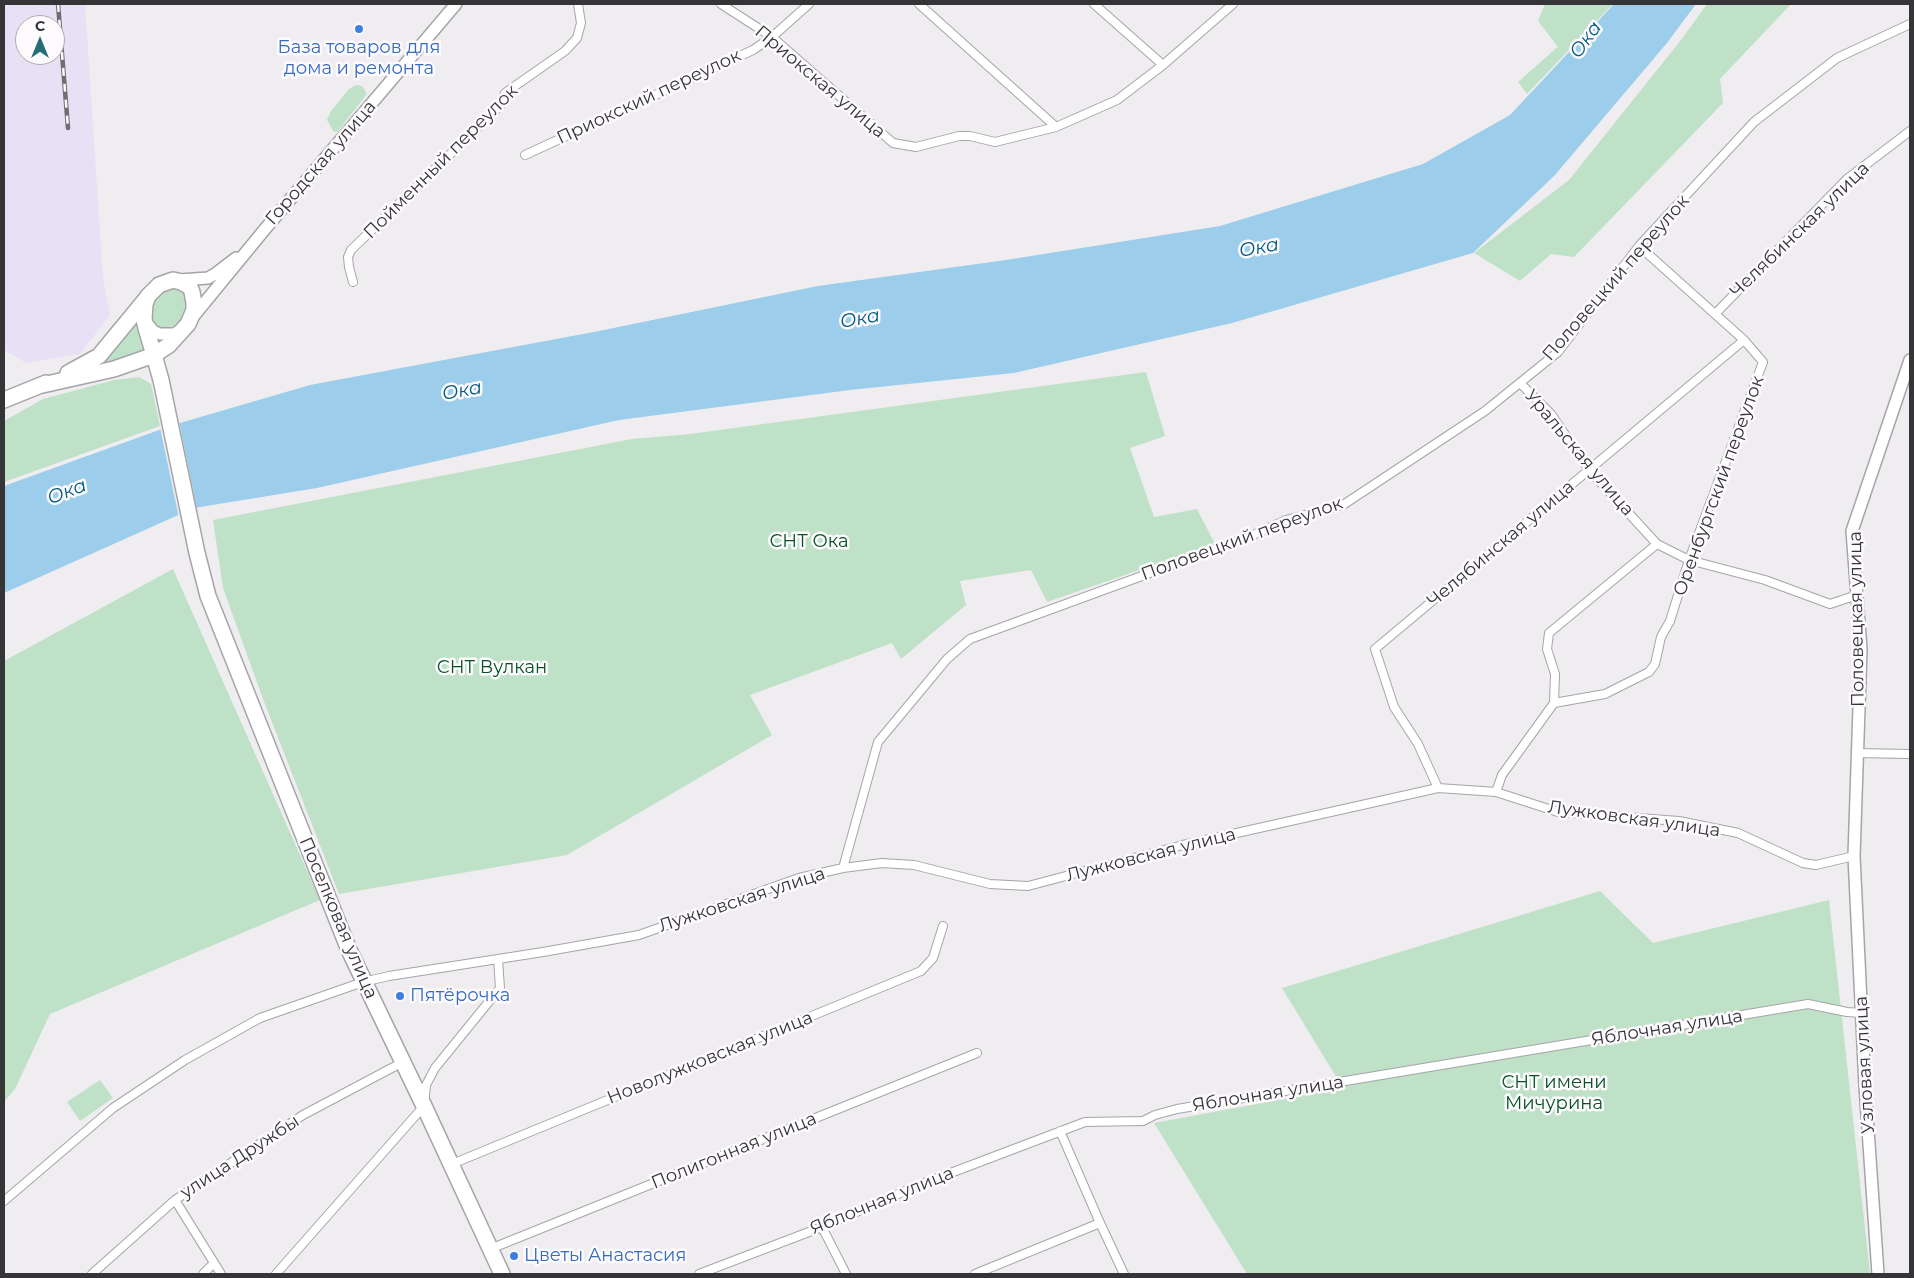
<!DOCTYPE html>
<meta charset="utf-8">
<style>
body{margin:0}
#map{position:relative;width:1914px;height:1278px;overflow:hidden;background:#efedf0;font-family:Montserrat,sans-serif}
canvas{display:block}
.frame{position:absolute;inset:0;border:5px solid #353436;pointer-events:none}
.north{position:absolute;left:15px;top:15px;width:50px;height:50px;box-sizing:border-box;background:#fdfafe;border:1px solid #adabae;border-radius:50%;rotate:0deg;font-size:14px;font-weight:700;line-height:20px;text-align:center;color:#353436}
.north::after{content:'';display:block;margin:auto;width:18px;height:22px;background:#256e77;clip-path:polygon(50% 0,100% 100%,50% 72%,0 100%)}
</style>
<div id="map">
<canvas width="1914" height="1278"></canvas>
<div class="frame"></div>
<div class="north">С</div>
</div>
<script>
const c = document.querySelector('canvas').getContext('2d');
c.lineJoin = 'round';
function fillPath(path, color) {
  c.fillStyle = color;
  c.fill(path, 'evenodd');
}
function poly(rows) {
  const path = new Path2D();
  for (const r of rows) {
    path.moveTo(r[0], r[1]);
    for (let i = 2; i < r.length; i += 2) path.lineTo(r[i], r[i + 1]);
  }
  return path;
}
function stroke(path, color, width, dash) {
  c.strokeStyle = color;
  c.lineWidth = width;
  c.lineCap = dash ? 'butt' : 'round';
  c.setLineDash(dash || []);
  c.stroke(path);
}
function label(font, color, halo, rows, align = 'center') {
  c.font = font + ' Montserrat,sans-serif';
  c.lineWidth = 5;
  c.setLineDash([]);
  c.textBaseline = 'middle';
  c.strokeStyle = halo;
  c.fillStyle = color;
  for (const [text, x, y, turn = 0] of rows) {
    c.save();
    c.translate(x, y);
    c.rotate((+turn || 0) * Math.PI / 180);
    c.textAlign = isNaN(turn) ? turn : align;
    if (halo) c.strokeText(text, 0, 0);
    c.fillText(text, 0, 0);
    c.restore();
  }
}
const industrial = poly([
 [4,4,85,4,103,278,110,315,80,354,26,363,4,350],
 [25,25,55,25,55,55,25,55]
]);
const green = poly([
 [1545,4,1613,4,1527,94,1518,82,1561,44,1558,47,1538,21],
 [1707,4,1791,4,1720,79,1723,103,1574,257,1551,254,1520,281,1474,253,1569,180,1681,40],
 [356,85,362,86,367,94,337,132,333,131,327,120,331,111,349,89],
 [175,286,187,293,189,311,178,325,165,328,158,326,153,322,150,315,151,303,162,290],
 [133,320,138,321,144,347,140,354,104,364,102,362],
 [1146,372,1165,436,1130,448,1154,517,1197,509,1215,544,1047,602,1031,570,960,581,966,605,901,659,892,643,750,695,772,735,567,855,339,894,263,699,223,588,213,520,632,439,690,434],
 [139,377,151,384,160,426,4,482,4,421,43,399,114,380],
 [173,569,320,900,50,1014,15,1089,4,1102,4,661],
 [1600,891,1653,943,1829,900,1870,1274,1247,1274,1154,1123,1343,1088,1282,988],
 [100,1080,113,1098,80,1121,67,1102]
]);
const water = poly([
 [1614,4,1696,4,1667,43,1555,175,1473,253,1232,323,1014,373,850,390,619,420,317,488,194,508,4,593,4,486,173,425,310,385,599,331,818,286,1006,260,1220,226,1423,164,1510,115]
]);
const pier = poly([
 [179,421,197,510,179,518,160,427]
]);
const street = poly([
 [721,4,772,37,893,143,916,147,959,136,970,136,995,142,1056,127,1117,100,1163,65,1233,4],
 [919,4,1056,127],
 [1094,4,1163,65],
 [525,155,753,50,772,37,809,4],
 [353,282,349,267,348,257,351,250,500,106,505,93,565,51,577,38,581,23,578,4],
 [1715,314,1847,179,1910,131],
 [1520,383,1551,414,1589,470,1657,544,1689,560,1765,580,1830,604,1857,595],
 [1554,703,1605,694,1649,672,1655,664,1661,637,1670,621,1689,560,1763,362,1744,340,1639,246],
 [1856,753,1910,754],
 [1438,788,1418,744,1394,707,1375,649,1744,340],
 [1496,792,1502,775,1554,703,1555,674,1547,649,1549,633,1657,544],
 [843,868,878,742,947,659,970,639,1251,536,1286,520,1343,505,1485,411,1558,352,1639,246,1754,122,1837,58,1910,24],
 [1060,1131,1100,1223,1124,1274],
 [452,1164,921,971,933,958,943,926],
 [175,1200,221,1274],
 [4,1201,113,1108,185,1060,260,1018,363,982,389,976,543,952,639,935,799,878,843,868,882,863,914,865,990,884,1028,886,1183,845,1438,788,1496,792,1558,812,1679,821,1738,833,1803,863,1816,865,1854,856],
 [822,1227,846,1274],
 [490,1249,977,1053],
 [92,1274,175,1200,303,1115,403,1062],
 [203,1274,213,1264],
 [276,1274,424,1106,426,1085,435,1068,500,988,498,959],
 [699,1274,822,1227,919,1185,1085,1122,1143,1121,1155,1115,1177,1109,1808,1004,1847,1012,1861,1013],
 [975,1274,1100,1223]
]);
const secondary = poly([
 [179,280,208,278,215,274,236,258],
 [192,318,265,229,456,4],
 [146,322,153,331,160,334,174,334,181,330],
 [1878,1274,1865,1086,1854,856,1861,649,1852,531,1910,360]
]);
const highway = poly([
 [68,373,99,356,146,299],
 [38,386,114,369,154,355,169,345,188,324,194,310,194,303,192,292,190,287,181,282,173,280,159,285,148,296,145,304,144,319,146,328,154,355,161,380,197,553,208,596,349,950,424,1106,502,1274],
 [4,400,46,383]
]);
const rail = poly([
 [58,4,68,128]
]);
const markers = [
 [359,29,5,"#3f7fe0"],
 [400,996,5,"#3f7fe0"],
 [514,1256,5,"#3f7fe0"]
];
const shopNames = [
 ["База товаров для",359,48,"center"],
 ["дома и ремонта",359,69,"center"],
 ["Пятёрочка",410,996],
 ["Цветы Анастасия",524,1256]
];
const streetNames = [
 ["Приокская улица",820,82,40],
 ["Приокский переулок",649,97,-25],
 ["Пойменный переулок",441,162,-45],
 ["Городская улица",321,163,-49],
 ["Челябинская улица",1800,230,-44],
 ["Половецкий переулок",1616,278,-49],
 ["Уральская улица",1579,453,50],
 ["Оренбургский переулок",1719,486,-70],
 ["Половецкий переулок",1242,539,-20],
 ["Челябинская улица",1501,544,-40],
 ["Половецкая улица",1857,619,-91],
 ["Лужковская улица",1634,819,8],
 ["Лужковская улица",1151,855,-14],
 ["Лужковская улица",742,900,-18],
 ["Поселковая улица",338,918,67],
 ["Яблочная улица",1667,1028,-9],
 ["Новолужковская улица",710,1058,-22],
 ["Узловая улица",1865,1065,-93],
 ["Яблочная улица",1268,1094,-9],
 ["Полигонная улица",734,1151,-22],
 ["улица Дружбы",240,1157,-33],
 ["Яблочная улица",882,1201,-22]
];
const parkNames = [
 ["СНТ Ока",809,542],
 ["СНТ Вулкан",492,668],
 ["СНТ имени",1554,1083],
 ["Мичурина",1554,1104]
];
const waterNames = [
 ["Ока",1586,40,-54],
 ["Ока",1259,248,-10],
 ["Ока",860,319,-10],
 ["Ока",462,391,-10],
 ["Ока",67,492,-21]
];
fillPath(industrial, '#e8e0f5');
fillPath(green, '#bfe1c7');
fillPath(water, '#9ccdeb');
fillPath(pier, '#efedf0');
stroke(street, '#a6a4a7', 10);
stroke(secondary, '#a6a4a7', 14);
stroke(highway, '#a6a4a7', 18);
stroke(street, '#fff', 8);
stroke(secondary, '#fff', 11);
stroke(highway, '#fff', 15);
stroke(rail, '#6e6d6f', 4.5);
stroke(rail, '#fdfafe', 2.5, [8]);
for (const [x, y, r, color] of markers) {
  const dot = new Path2D();
  dot.arc(x, y, r, 0, 2 * Math.PI);
  c.fillStyle = color;
  c.fill(dot);
  stroke(dot, '#fdfafe', 2);
}
label('18px', '#366cbe', '#fdfafe', shopNames, 'left');
label('18px', '#353436', '#fdfafe', streetNames);
label('18px', '#065128', '#fdfafe', parkNames);
label('italic 19px', '#005b82', '#fdfafe', waterNames);
</script>
